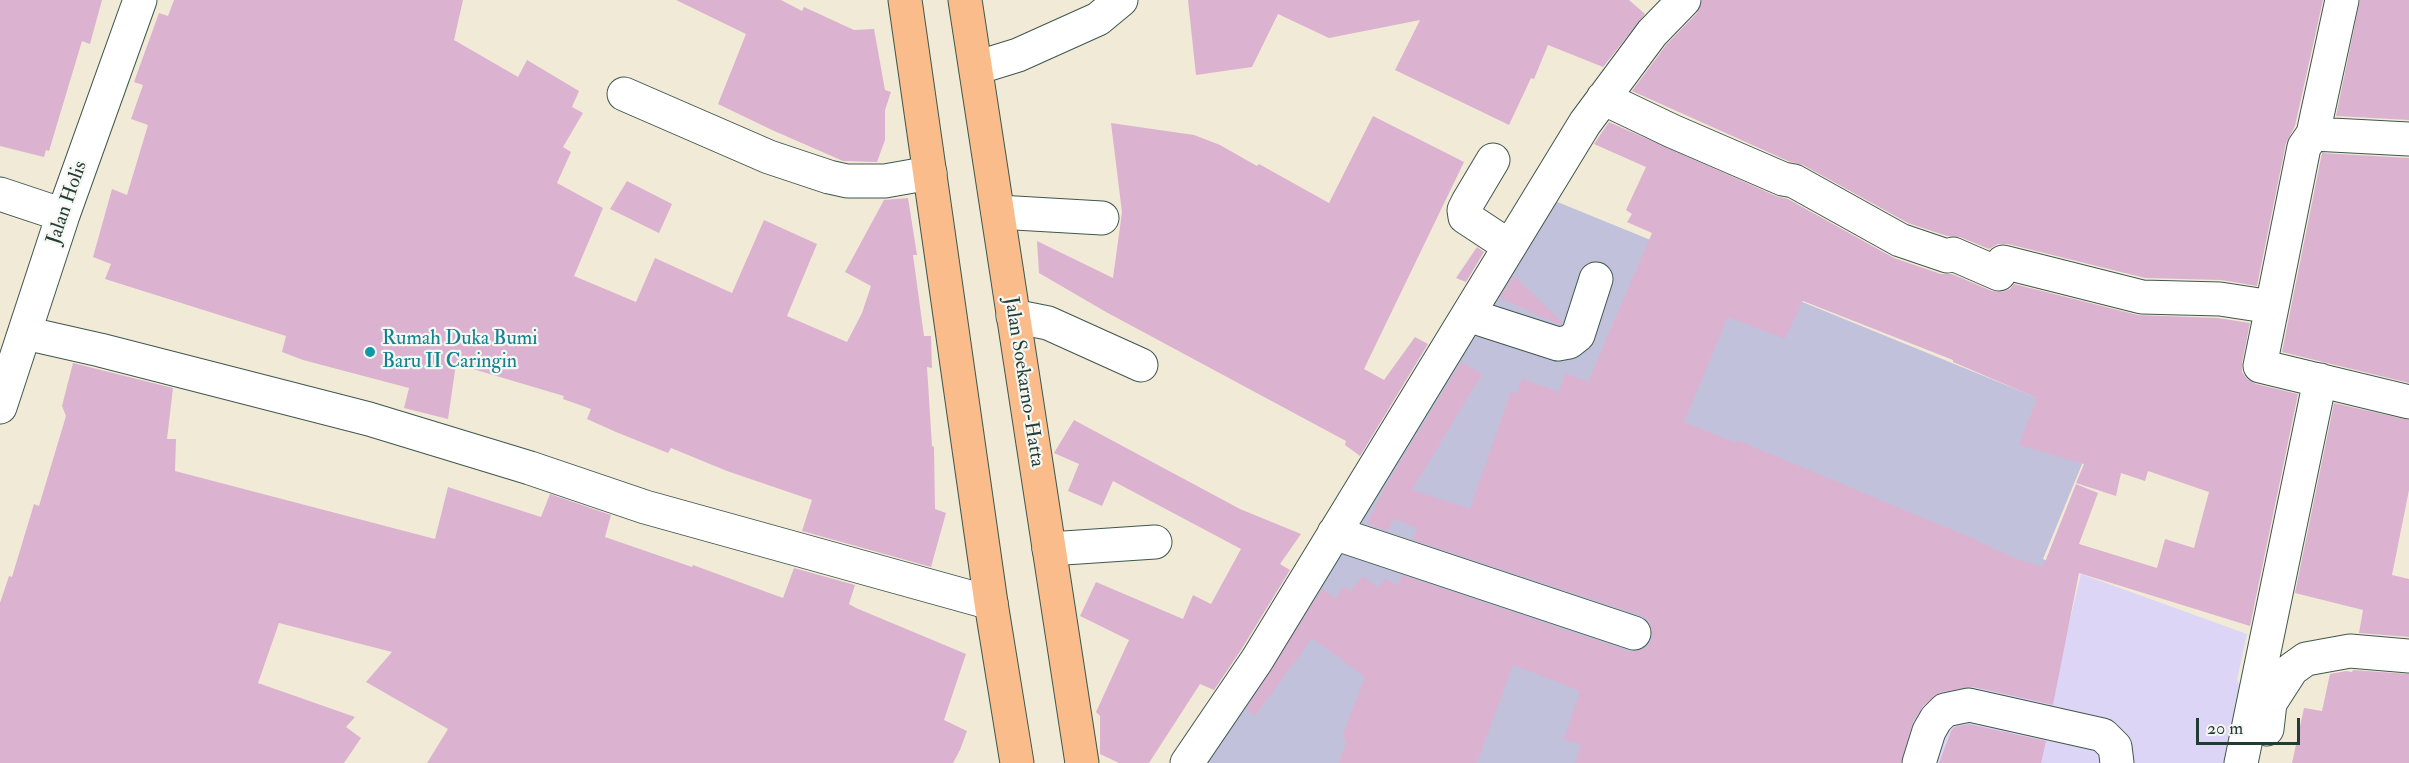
<!DOCTYPE html>
<style>
body{margin:0}
#map{position:relative;width:2409px;height:763px;overflow:hidden;background:#f1ead7;font-family:"IM FELL Double Pica",serif}
canvas{display:block}
.scale{position:absolute;left:2196px;top:718px;width:104px;height:27px;box-sizing:border-box;border:3px solid #1f3d34;border-top:0;padding-left:8px;font-size:18px;line-height:21px;white-space:nowrap;color:#1f3d34;-webkit-text-stroke:4px #f6f6f2;paint-order:stroke}
</style>
<div id="map">
<canvas width="2409" height="763"></canvas>
<div class="scale">20 m</div>
</div>
<script>
const c = document.querySelector('canvas').getContext('2d');
c.lineJoin = 'round';
function fillPath(path, color) {
  c.fillStyle = color;
  c.fill(path, 'evenodd');
}
function poly(rows) {
  const path = new Path2D();
  for (const r of rows) {
    path.moveTo(r[0], r[1]);
    for (let i = 2; i < r.length; i += 2) path.lineTo(r[i], r[i + 1]);
  }
  return path;
}
function stroke(path, color, width, dash) {
  c.strokeStyle = color;
  c.lineWidth = width;
  c.lineCap = dash ? 'butt' : 'round';
  c.setLineDash(dash || []);
  c.stroke(path);
}
function label(font, color, halo, rows, align = 'center') {
  c.font = font + ' "IM FELL Double Pica",serif';
  c.lineWidth = 4.5;
  c.setLineDash([]);
  c.textBaseline = 'middle';
  c.strokeStyle = halo;
  c.fillStyle = color;
  for (const [text, x, y, turn = 0] of rows) {
    c.save();
    c.translate(x, y);
    c.rotate((+turn || 0) * Math.PI / 180);
    c.textAlign = isNaN(turn) ? turn : align;
    if (halo) c.strokeText(text, 0, 0);
    c.fillText(text, 0, 0);
    c.restore();
  }
}
const built = poly([
 [2081,574,2247,634,2237,680,2246,697,2232,763,1834,763,1872,650,2050,703]
]);
const industrial = poly([
 [1555,201,2099,423,2043,559,2074,573,1873,642,1831,763,1202,763]
]);
const building = poly([
 [0,0,102,0,90,44,82,41,49,151,46,150,44,157,0,146],
 [174,0,463,0,454,40,518,77,527,60,579,91,572,107,583,113,563,147,571,152,557,183,603,208,574,276,636,302,655,258,732,293,764,220,817,244,787,316,847,342,862,313,871,286,845,272,884,200,908,198,917,255,913,255,924,336,931,336,932,368,927,367,932,446,934,447,935,509,946,513,931,567,802,531,812,500,727,471,671,448,668,453,616,432,587,419,591,409,563,399,564,396,456,364,448,419,404,408,409,388,303,360,282,352,286,336,105,279,111,264,93,257,112,189,127,195,148,125,131,119,143,85,134,82,159,13,168,16],
 [676,0,781,0,802,11,804,7,854,30,874,29,885,90,891,92,885,110,885,140,877,162,843,161,772,130,718,104,746,34],
 [1188,0,1629,0,1645,14,1603,67,1548,45,1534,79,1531,78,1509,125,1395,70,1420,20,1329,38,1278,14,1252,67,1196,75],
 [1702,0,2323,0,2295,126,2286,143,2257,286,2221,280,2145,278,2008,244,1998,244,1989,249,1960,237,1947,236,1908,223,1803,165,1788,161,1632,91,1666,45,1697,13],
 [2360,0,2409,0,2409,120,2336,116],
 [1373,116,1464,162,1364,369,1384,380,1415,337,1428,344,1360,456,1345,445,1346,441,1106,312,1039,273,1037,241,1113,278,1122,212,1111,123,1194,135,1220,145,1257,166,1259,164,1329,203],
 [1609,122,1776,196,1788,199,1894,258,1941,274,1952,274,1992,291,2002,292,2010,289,2014,284,2138,315,2218,318,2250,323,2242,363,2242,372,2247,379,2256,384,2298,394,2250,626,2079,573,2053,705,1973,687,1941,692,1923,706,1913,722,1901,763,1575,763,1581,745,1564,739,1580,691,1513,665,1477,763,1339,763,1347,740,1342,737,1365,677,1312,638,1255,716,1246,710,1322,589,1336,598,1343,586,1350,591,1363,576,1378,588,1385,579,1399,585,1402,575,1628,651,1638,651,1647,647,1652,639,1652,629,1648,620,1640,615,1413,540,1417,528,1394,519,1387,531,1367,524,1384,489,1461,362,1482,374,1412,490,1470,509,1511,391,1517,394,1522,379,1559,392,1565,373,1588,382,1652,233,1627,222,1632,214,1626,210,1646,167,1594,144],
 [1803,301,1953,360,1953,362,2037,398,2019,445,2084,464,2076,483,2116,496,2121,473,2145,481,2148,471,2209,492,2194,548,2165,539,2157,568,2079,544,2098,493,2076,484,2043,567,2014,558,1976,540,1737,440,1736,443,1684,422,1728,317,1785,339],
 [2322,153,2409,158,2409,383,2282,352],
 [627,181,672,204,659,233,610,209],
 [1477,247,1484,252,1466,282,1456,278],
 [1514,276,1562,322,1560,325,1500,298],
 [73,363,173,388,167,439,176,439,175,471,435,539,448,487,541,517,550,494,611,515,605,537,692,567,693,565,783,598,794,568,855,585,849,604,856,608,966,654,944,720,967,731,960,750,953,763,427,763,448,729,366,682,392,652,279,623,258,683,355,717,346,727,361,738,344,763,0,763,0,603,9,576,12,577,34,504,39,506,66,416,62,406],
 [2334,403,2409,420,2409,490,2392,575,2409,579,2409,637,2359,633,2363,610,2295,593],
 [1074,420,1240,509,1301,534,1280,564,1290,570,1241,650,1214,690,1200,684,1149,763,1119,763,1100,754,1100,716,1096,712,1129,640,1080,616,1096,582,1183,619,1193,595,1211,604,1241,549,1113,481,1102,506,1068,491,1079,464,1054,453],
 [2353,670,2409,674,2409,763,2292,763,2304,708,2322,711,2330,674,2346,671,2352,672],
 [1969,724,2046,741,2041,763,1939,763,1951,731,1954,727]
]);
const minor = poly([
 [976,68,1018,55,1098,19,1121,0],
 [624,94,769,157,829,177,847,181,885,181,930,173],
 [1603,98,1672,131,1783,179,1794,181,1900,240,1947,256,1953,254,1999,274,2003,262,2142,297,2220,299,2272,307,2260,366,2409,402],
 [2313,134,2409,139],
 [1493,160,1468,202,1464,210,1465,217,1509,246],
 [0,194,63,215],
 [998,212,1102,218],
 [2272,307,2304,147,2313,134,2342,0],
 [1468,315,1558,344,1569,342,1578,335,1596,279],
 [1013,316,1048,323,1141,365],
 [25,333,100,350,369,419,530,468,645,507,991,603],
 [0,407,63,215,140,0],
 [1334,533,1634,633],
 [1049,549,1155,542],
 [2267,729,2270,703,2292,669,2306,659,2350,651,2409,656],
 [1187,763,1257,660,1585,123,1652,33,1684,0],
 [1919,763,1929,731,1936,719,1945,710,1969,705,2103,735,2115,747,2117,763],
 [2241,763,2320,380]
]);
const highway = poly([
 [905,0,991,603,1017,763],
 [965,0,1082,763]
]);
const markers = [
 [370,352,6,"#0f9aa8"]
];
const streetNames = [
 ["Jalan Holis",68,203,-71],
 ["Jalan Soekarno-Hatta",1023,382,81]
];
const cultureNames = [
 ["Rumah Duka Bumi",382,340],
 ["Baru II Caringin",382,363]
];
fillPath(built, '#ddd5f6');
fillPath(industrial, '#c2c1dc');
fillPath(building, '#dcb2d1');
stroke(minor, '#3e574c', 35);
stroke(highway, '#3e574c', 35);
stroke(minor, '#fff', 33);
stroke(highway, '#f9bc8a', 33);
for (const [x, y, r, color] of markers) {
  const dot = new Path2D();
  dot.arc(x, y, r, 0, 2 * Math.PI);
  c.fillStyle = color;
  c.fill(dot);
  stroke(dot, '#f6f6f2', 2);
}
label('20px', '#1f3d34', '#f6f6f2', streetNames);
label('20px', '#0d838f', '#f6f6f2', cultureNames, 'left');
</script>
